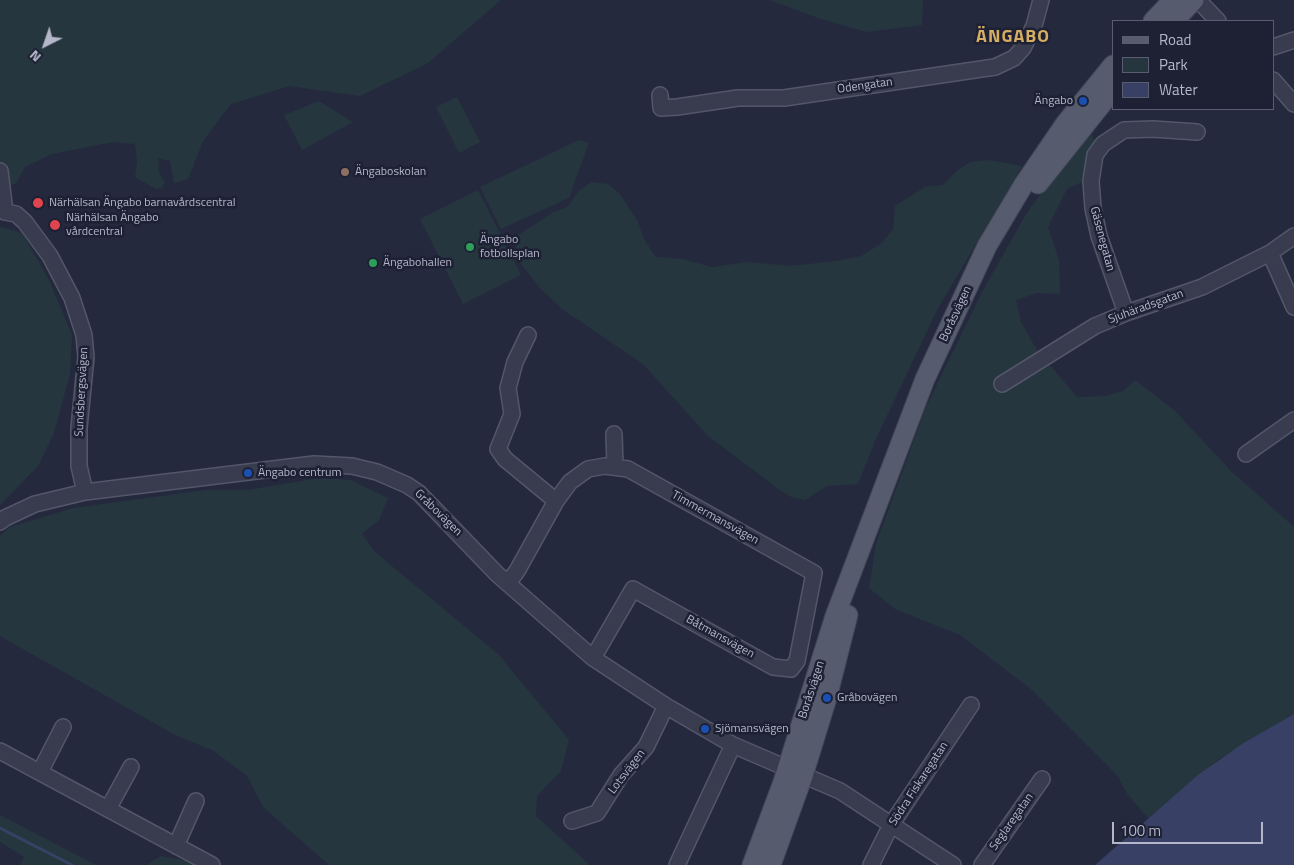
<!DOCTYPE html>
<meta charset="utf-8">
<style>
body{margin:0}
#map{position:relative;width:1294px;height:865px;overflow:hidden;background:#24293e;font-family:"Titillium Web",sans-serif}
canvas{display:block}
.legend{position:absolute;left:1112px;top:20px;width:162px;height:90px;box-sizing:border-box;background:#1d2133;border:1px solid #595d6f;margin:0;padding:6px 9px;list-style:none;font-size:15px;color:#b4b7c9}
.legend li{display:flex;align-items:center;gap:10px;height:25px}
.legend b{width:25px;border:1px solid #595d6f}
.north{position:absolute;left:20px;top:20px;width:50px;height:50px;-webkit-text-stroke:4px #1d2133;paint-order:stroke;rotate:221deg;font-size:14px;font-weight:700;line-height:20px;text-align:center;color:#b4b7c9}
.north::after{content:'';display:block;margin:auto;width:18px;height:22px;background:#b4b7c9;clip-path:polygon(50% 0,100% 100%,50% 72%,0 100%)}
.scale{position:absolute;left:1112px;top:822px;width:151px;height:22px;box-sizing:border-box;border:2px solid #b4b7c9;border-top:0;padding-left:6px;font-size:15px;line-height:18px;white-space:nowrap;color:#b4b7c9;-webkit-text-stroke:4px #1d2133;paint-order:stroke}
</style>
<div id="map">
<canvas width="1294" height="865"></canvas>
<ul class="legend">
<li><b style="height:6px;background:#565b6e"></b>Road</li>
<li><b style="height:14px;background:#26363f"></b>Park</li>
<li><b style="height:14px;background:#384165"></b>Water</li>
</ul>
<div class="north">N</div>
<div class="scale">100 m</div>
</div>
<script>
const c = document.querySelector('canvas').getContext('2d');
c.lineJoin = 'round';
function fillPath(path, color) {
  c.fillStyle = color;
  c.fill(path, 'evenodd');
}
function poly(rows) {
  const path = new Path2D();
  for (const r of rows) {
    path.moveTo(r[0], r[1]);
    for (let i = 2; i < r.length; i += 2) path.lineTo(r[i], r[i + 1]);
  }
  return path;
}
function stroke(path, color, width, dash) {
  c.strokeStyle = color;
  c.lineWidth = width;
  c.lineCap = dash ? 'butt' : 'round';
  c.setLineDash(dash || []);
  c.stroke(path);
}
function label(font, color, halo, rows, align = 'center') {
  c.font = font + ' "Titillium Web",sans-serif';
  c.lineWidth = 5;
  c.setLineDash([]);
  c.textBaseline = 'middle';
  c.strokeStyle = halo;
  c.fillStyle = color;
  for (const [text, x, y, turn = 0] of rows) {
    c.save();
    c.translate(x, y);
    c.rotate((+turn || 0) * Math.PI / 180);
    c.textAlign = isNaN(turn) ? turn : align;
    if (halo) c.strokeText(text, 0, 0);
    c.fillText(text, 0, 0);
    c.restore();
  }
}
const green = poly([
 [0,0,501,0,428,63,360,96,289,86,231,104,203,141,188,179,174,183,170,161,158,158,159,173,165,182,162,188,156,189,135,177,137,161,135,144,113,142,52,154,25,167,16,183,0,190],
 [770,0,923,0,922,25,866,32,818,18],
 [457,97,480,142,459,153,436,107],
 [319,101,353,122,302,150,284,115],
 [1090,132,1103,154,1097,175,1067,189,1048,227,1059,260,1060,294,1037,293,1016,300,1021,322,1037,350,1077,397,1105,396,1123,391,1135,380,1174,410,1231,471,1294,527,1294,714,1219,759,1148,818,1128,795,1117,775,1032,690,960,635,895,609,869,588,876,544,926,407,982,292,1026,214,1065,161],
 [579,140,589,143,569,198,501,229,480,187],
 [988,160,1022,166,937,310,875,441,858,484,827,486,805,500,791,497,780,490,708,436,643,364,562,309,540,288,518,260,515,237,552,213,567,207,578,192,591,182,608,184,619,193,637,220,645,241,656,257,682,259,712,267,747,262,791,266,836,261,861,256,882,243,893,229,895,206,925,187,943,185,959,169,971,162],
 [478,190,521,275,463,304,420,219],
 [0,227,22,233,49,280,72,335,70,374,54,433,38,466,0,505],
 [319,478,351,480,388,498,379,520,362,534,375,552,499,655,569,740,561,771,537,796,536,816,590,865,329,865,263,807,247,776,214,751,175,735,0,636,0,536,10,527,73,508,206,490,248,490],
 [0,815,96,865,20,865,24,857,0,842],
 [161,856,199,863,202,865,146,865]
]);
const water = poly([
 [1294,714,1294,865,1095,865,1198,775,1242,744]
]);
const stream = poly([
 [0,828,72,865]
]);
const minor = poly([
 [1198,0,1218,21],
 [1273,47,1294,40],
 [1273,80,1294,104],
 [660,95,661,108,677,107,738,98,784,98,995,67,1014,58,1023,48,1034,26,1041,0],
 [0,171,5,212,16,214,25,222,50,256,72,298,84,335,86,357,79,428,79,466,85,492],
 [1270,253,1294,307],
 [1126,313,1099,236,1093,208,1091,181,1095,155,1103,144,1124,130,1153,129,1197,132],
 [528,335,515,362,508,388,512,414,498,449,505,459,556,501],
 [1002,384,1095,326,1126,313,1202,287,1270,253,1294,236],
 [614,434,615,466],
 [1246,454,1294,420],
 [0,522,5,518,35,504,85,492,314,464,352,466,377,472,407,485,419,493,497,574,593,658,666,706,733,745,840,791,953,865],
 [508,583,517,571,556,501,570,482,588,469,605,466,628,469,814,573,797,661,791,669,773,667,633,589,593,658],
 [0,751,212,865],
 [40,772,63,727],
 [108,809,131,767],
 [572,821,597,813,621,775,646,747,666,706],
 [176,846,196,801],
 [677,865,733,745],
 [871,865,891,825,971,705],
 [982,865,1042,779]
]);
const major = poly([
 [1153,21,1173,0],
 [1174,21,1194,0],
 [1038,184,1113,90],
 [752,865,783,782,835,616,925,379,987,246,1024,184,1065,124,1113,65],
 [771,865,803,776,827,698,848,615]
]);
const markers = [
 [1083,101,5,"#1a4fb4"],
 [345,172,5,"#8d6e63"],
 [38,203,6,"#e0444e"],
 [55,225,6,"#e0444e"],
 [470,247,5,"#2e9e5b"],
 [373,263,5,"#2e9e5b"],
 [248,473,5,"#1a4fb4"],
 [827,698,5,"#1a4fb4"],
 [705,729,5,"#1a4fb4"]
];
const streetNames = [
 ["Odengatan",865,86,-8],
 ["Gäsenegatan",1102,239,75],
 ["Sjuhäradsgatan",1146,307,-20],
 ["Boråsvägen",956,314,-65],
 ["Sundsbergsvägen",82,392,-87],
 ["Gråbovägen",438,513,44],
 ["Timmermansvägen",715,518,29],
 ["Båtmansvägen",720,637,29],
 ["Boråsvägen",812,690,-72],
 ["Lotsvägen",627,772,-53],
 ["Södra Fiskaregatan",919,784,-57],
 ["Seglaregatan",1012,822,-55]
];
const poiNames = [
 ["Ängabo",1073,101,"right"],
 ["Ängaboskolan",355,172],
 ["Närhälsan Ängabo barnavårdscentral",49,203],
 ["Närhälsan Ängabo",66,218],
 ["vårdcentral",66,232],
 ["Ängabo",480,240],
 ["fotbollsplan",480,254],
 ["Ängabohallen",383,263],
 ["Ängabo centrum",258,473],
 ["Gråbovägen",837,698],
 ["Sjömansvägen",715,729]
];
const districtNames = [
 ["ÄNGABO",1013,38]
];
fillPath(green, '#26363f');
fillPath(water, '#384165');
stroke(stream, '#384165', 3);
stroke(minor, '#535769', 18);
stroke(major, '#414557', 21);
stroke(minor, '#383c4e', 15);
stroke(major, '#565b6e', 19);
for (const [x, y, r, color] of markers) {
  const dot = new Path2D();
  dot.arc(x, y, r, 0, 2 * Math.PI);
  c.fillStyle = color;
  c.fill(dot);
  stroke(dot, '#1d2133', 2);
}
label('12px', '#b4b7c9', '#1d2133', streetNames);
label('12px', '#b4b7c9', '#1d2133', poiNames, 'left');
c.letterSpacing = '1px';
label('bold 18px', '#d5ae63', '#1d2133', districtNames);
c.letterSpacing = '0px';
</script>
